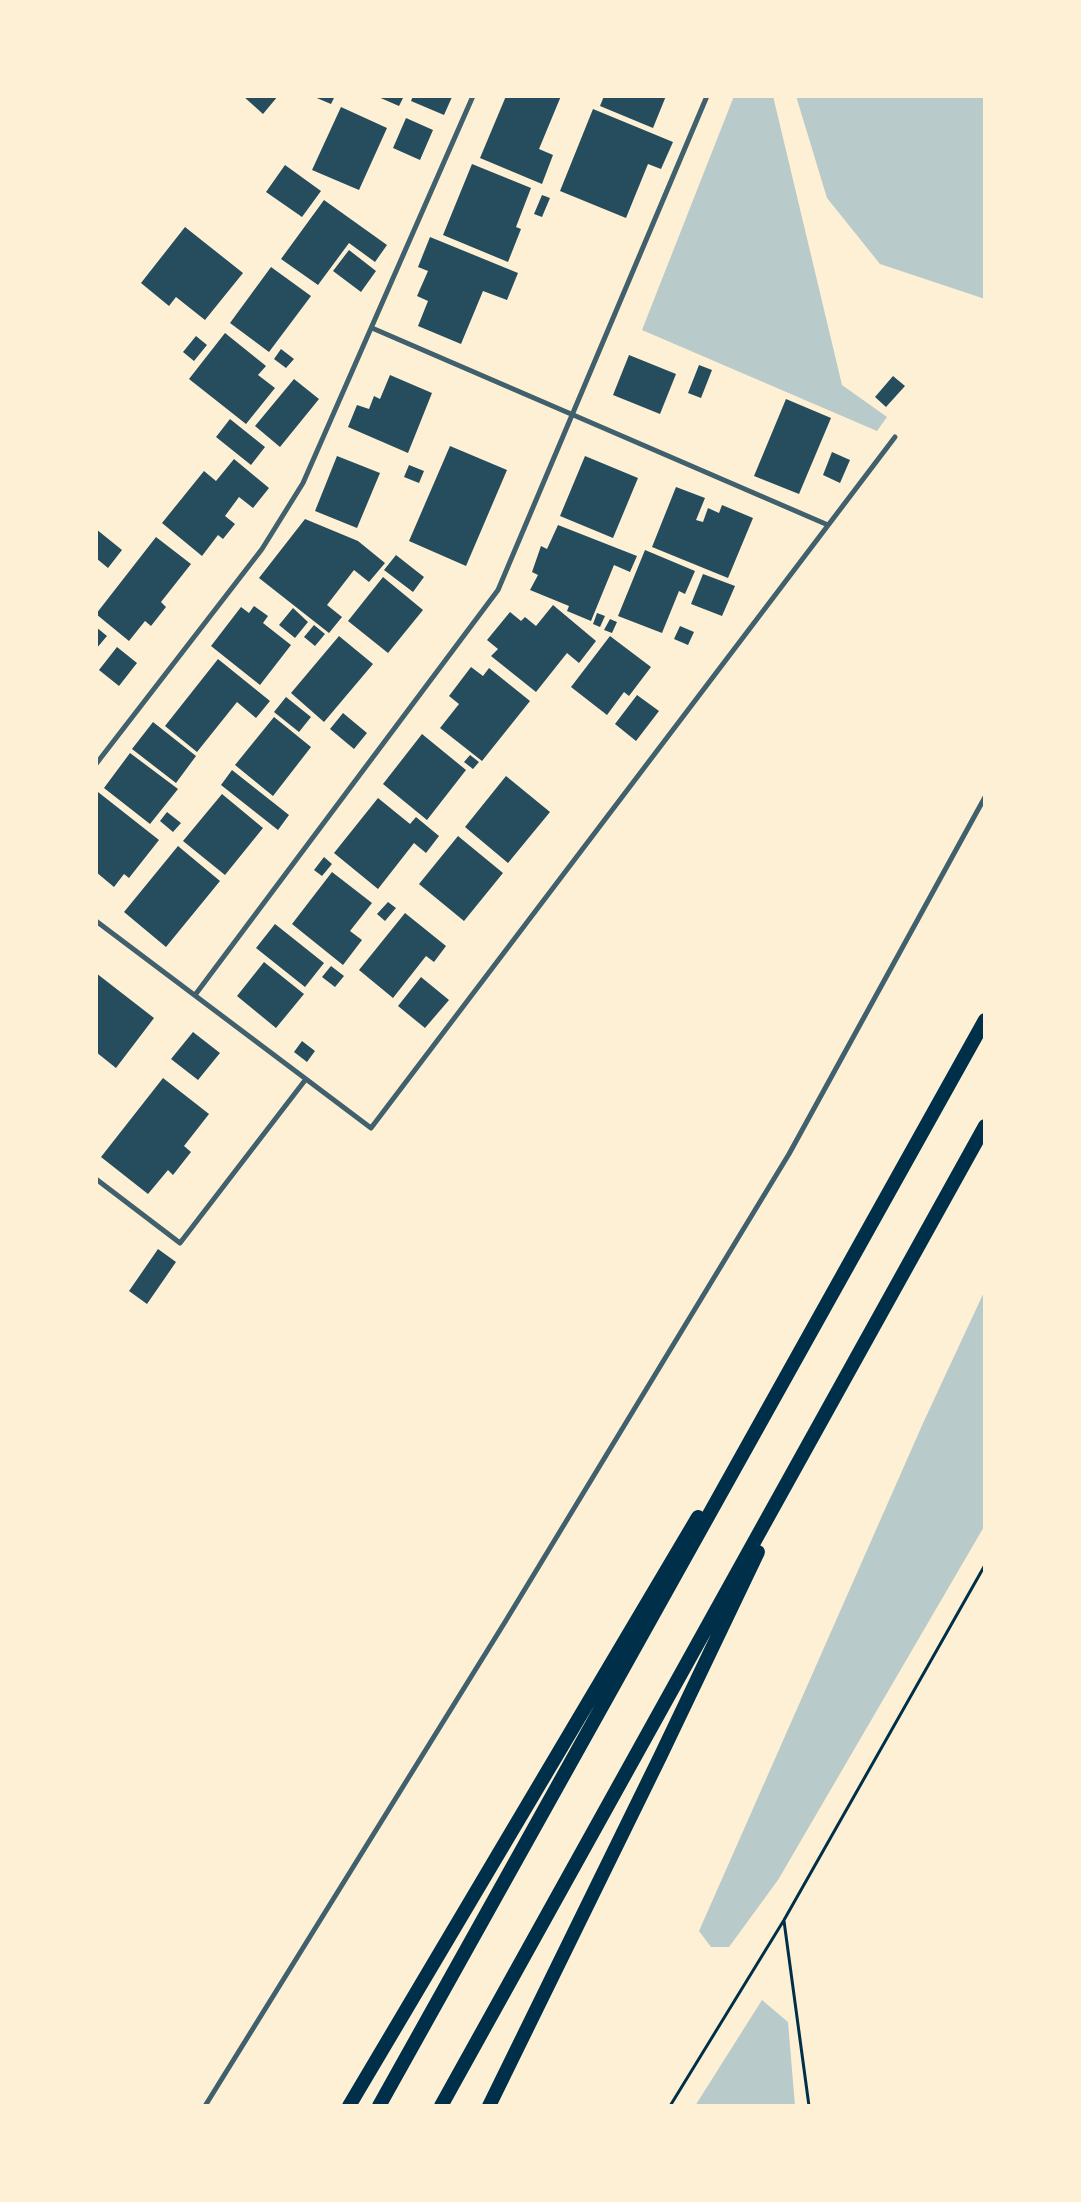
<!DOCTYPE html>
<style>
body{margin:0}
#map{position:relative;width:1081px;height:2202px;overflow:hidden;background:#fdf0d5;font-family:"PT Sans",sans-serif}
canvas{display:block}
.frame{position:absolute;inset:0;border:98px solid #fdf0d5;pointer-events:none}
</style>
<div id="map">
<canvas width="1081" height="2202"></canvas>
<div class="frame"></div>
</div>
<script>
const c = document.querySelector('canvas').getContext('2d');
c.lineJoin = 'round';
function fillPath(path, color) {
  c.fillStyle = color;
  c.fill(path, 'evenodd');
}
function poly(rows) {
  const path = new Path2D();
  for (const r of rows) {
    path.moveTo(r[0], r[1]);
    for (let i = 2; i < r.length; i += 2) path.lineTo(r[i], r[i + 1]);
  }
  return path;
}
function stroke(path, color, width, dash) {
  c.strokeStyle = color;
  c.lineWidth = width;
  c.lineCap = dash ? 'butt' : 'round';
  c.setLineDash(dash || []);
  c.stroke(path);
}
const green = poly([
 [734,96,773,96,842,385,887,417,877,431,642,330],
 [796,96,985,96,985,299,880,264,827,198],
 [985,1290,985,1525,778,1880,729,1947,711,1947,699,1931,924,1421],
 [762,2000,788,2022,795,2106,695,2106]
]);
const building = poly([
 [243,96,278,96,263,114],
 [312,96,335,96,331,104],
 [376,96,404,96,399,106],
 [413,96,450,96,452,97,444,115,411,101],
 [506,96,561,96,539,149,553,155,542,184,480,158],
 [604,96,666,96,653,128,600,106],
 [341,107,387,128,359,190,312,170],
 [593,109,673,142,661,169,648,164,626,218,560,191],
 [406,118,433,130,420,160,393,148],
 [472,164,531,188,516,227,521,229,508,262,443,235],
 [285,165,321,191,302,217,266,192],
 [542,195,550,198,542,217,534,214],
 [324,200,387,245,375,262,349,243,318,285,281,259],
 [185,227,243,273,205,320,176,297,169,306,141,283],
 [430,237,518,273,507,300,483,291,461,344,418,326,428,301,417,296,428,271,418,267],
 [349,250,376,271,361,292,333,271],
 [271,267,311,296,269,352,230,323],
 [225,333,266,366,258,375,275,388,246,424,189,379],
 [196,336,207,345,194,361,183,352],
 [281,349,294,359,286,368,274,359],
 [629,355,676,374,660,414,613,395],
 [699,365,712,370,701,398,688,393],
 [390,375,432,393,408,453,348,427,357,405,369,409,374,396,380,399],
 [893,376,905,386,886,407,875,397],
 [294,379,319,399,280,447,255,426],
 [786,399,831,418,799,494,754,476],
 [230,419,265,447,251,465,216,437],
 [450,446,507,470,466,566,409,541],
 [832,452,850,460,840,483,823,475],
 [337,456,380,473,357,528,315,511],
 [585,456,638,478,613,538,560,516],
 [234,459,269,488,253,508,239,497,225,516,235,524,223,539,218,535,202,556,162,523,204,471,216,481],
 [409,465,424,471,419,483,404,477],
 [676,487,705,498,696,520,703,522,708,508,719,513,722,505,753,518,728,578,652,547],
 [305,519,358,541,385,563,369,582,354,570,327,605,342,617,329,633,259,578],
 [558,525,637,556,630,572,614,565,591,621,567,611,569,606,530,590,538,575,532,572,541,546,547,549],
 [96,529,122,550,108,568,96,558],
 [156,537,191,564,161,602,166,607,151,626,145,621,129,641,96,614],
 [645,550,695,571,685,594,679,591,662,633,618,616],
 [396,555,424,577,413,592,384,570],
 [703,574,735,586,722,616,691,604],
 [383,577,423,610,388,653,348,621],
 [553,605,596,641,579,663,567,653,536,692,491,656,498,649,487,640,510,612,521,621,525,617,536,626],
 [254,606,268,616,263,623,291,645,260,685,211,646,241,607,249,613],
 [293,608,308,622,295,638,279,625],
 [597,613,605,616,600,627,593,624],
 [610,619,617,622,612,633,604,630],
 [314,625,325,634,315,646,304,637],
 [680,626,694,632,688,645,674,639],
 [96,627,107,636,96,649],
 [339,636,373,664,324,722,291,693],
 [610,636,651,667,629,696,624,692,607,715,571,687],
 [117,647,137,663,119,686,99,670],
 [218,659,270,701,256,718,237,702,197,752,165,726],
 [471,667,483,676,489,668,530,701,482,761,440,728,459,704,449,696],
 [637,695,659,711,636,741,615,724],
 [286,697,311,717,299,732,274,712],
 [343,713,367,733,354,749,330,729],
 [274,717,311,747,273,796,235,765],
 [153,722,196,756,176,783,132,749],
 [422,734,466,770,427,820,383,784],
 [130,753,178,789,150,824,104,788],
 [470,755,479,762,473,769,464,762],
 [232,770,289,815,278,830,221,785],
 [506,776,550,812,508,863,465,827],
 [98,792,159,840,129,878,124,874,114,887,96,872,96,794],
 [222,794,263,828,225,875,183,841],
 [378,798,410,824,416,817,439,836,426,853,414,843,378,889,334,853],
 [167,812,181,823,173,832,160,821],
 [458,836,503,873,464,921,419,884],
 [178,846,220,881,166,947,124,912],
 [324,857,332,864,322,876,314,870],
 [332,872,372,903,350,931,362,940,343,965,292,924],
 [388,902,396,908,385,921,377,914],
 [405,913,446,946,434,962,426,956,393,998,359,970],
 [275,924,324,963,305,987,256,948],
 [264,962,304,994,276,1028,237,996],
 [331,966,344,976,335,987,322,977],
 [96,973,154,1018,116,1068,96,1052],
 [421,977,449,1000,425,1028,398,1006],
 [193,1032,220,1053,198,1080,171,1059],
 [302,1041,315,1051,307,1062,294,1052],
 [163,1078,209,1114,184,1146,191,1152,173,1175,168,1170,148,1194,101,1157],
 [158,1249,176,1262,147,1304,129,1291]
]);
const path = poly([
 [784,1921,809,2106],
 [670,2106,784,1920,985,1565]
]);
const minor = poly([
 [372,328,828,525],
 [96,764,262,549,303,483,473,96],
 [96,921,371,1128,895,437],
 [195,995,498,590,707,96],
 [96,1179,180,1243,306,1079],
 [205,2106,505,1622,789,1154,985,797]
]);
const trunk = poly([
 [349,2106,698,1517],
 [379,2106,985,1020],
 [441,2106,985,1126],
 [489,2106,660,1757,758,1552]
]);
fillPath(green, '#b9caca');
fillPath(building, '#264d5e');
stroke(path, '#003049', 3);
stroke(minor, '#3f606c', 5);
stroke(trunk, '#003049', 14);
</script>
